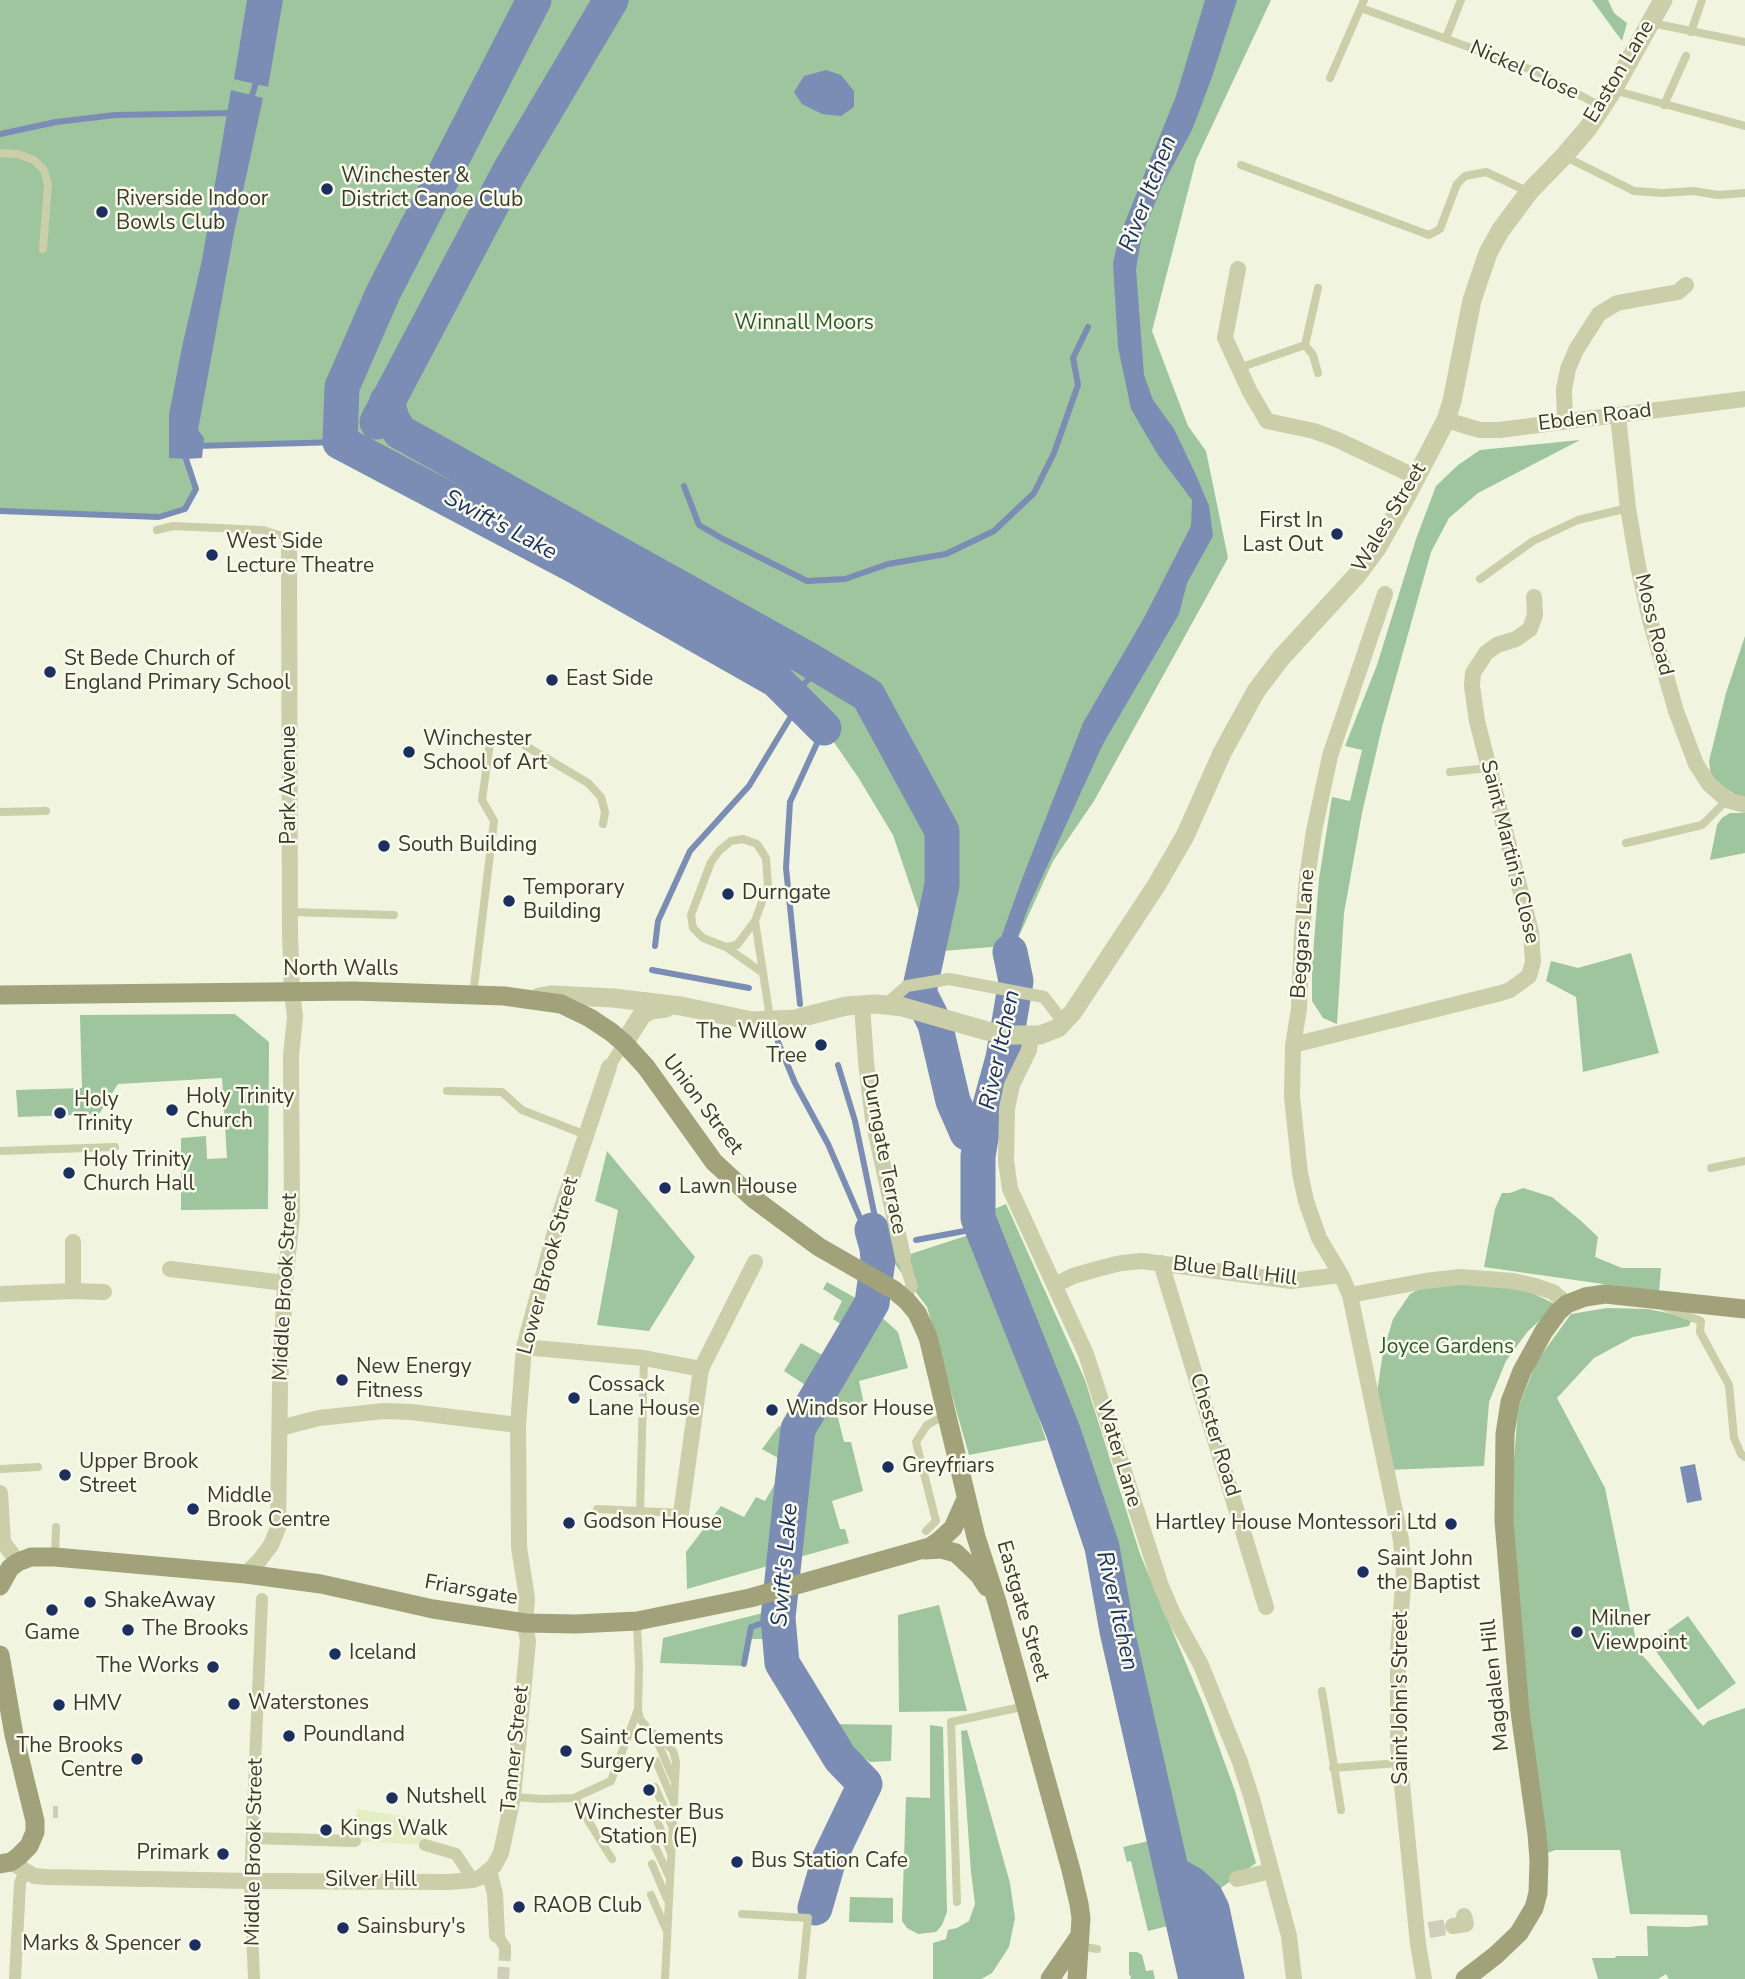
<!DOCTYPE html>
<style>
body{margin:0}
canvas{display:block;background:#f1f4df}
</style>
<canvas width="1745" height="1979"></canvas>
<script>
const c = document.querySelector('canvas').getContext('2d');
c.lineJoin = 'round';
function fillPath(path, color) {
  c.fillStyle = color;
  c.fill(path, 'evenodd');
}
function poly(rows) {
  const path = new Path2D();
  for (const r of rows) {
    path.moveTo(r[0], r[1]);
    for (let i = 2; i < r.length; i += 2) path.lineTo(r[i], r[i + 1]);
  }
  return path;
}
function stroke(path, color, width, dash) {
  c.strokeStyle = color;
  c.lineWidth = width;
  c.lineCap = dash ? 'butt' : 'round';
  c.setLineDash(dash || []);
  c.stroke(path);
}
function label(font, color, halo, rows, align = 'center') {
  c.font = font + ' "Nunito Sans",sans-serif';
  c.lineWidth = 5;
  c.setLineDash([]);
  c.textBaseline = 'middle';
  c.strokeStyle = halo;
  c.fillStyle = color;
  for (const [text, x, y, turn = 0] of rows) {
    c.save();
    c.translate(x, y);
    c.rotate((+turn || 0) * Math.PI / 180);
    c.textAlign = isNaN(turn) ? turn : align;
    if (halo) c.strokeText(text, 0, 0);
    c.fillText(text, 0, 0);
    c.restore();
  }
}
const green = poly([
 [0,0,1271,0,1196,160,1152,331,1188,426,1206,451,1228,558,1094,801,1053,861,1015,945,943,951,918,909,893,835,858,777,824,728,776,680,575,566,340,442,187,447,186,459,196,489,185,509,159,517,0,511],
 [1592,0,1608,0,1614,13,1627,23,1622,41],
 [1580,440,1478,493,1449,518,1431,552,1382,727,1362,813,1344,913,1337,1024,1323,1018,1312,1001,1312,967,1319,879,1332,797,1350,801,1362,750,1345,746,1377,665,1416,539,1436,486,1458,465,1480,450],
 [1745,636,1745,797,1734,794,1716,782,1711,776,1709,761,1726,693],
 [1730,813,1745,813,1745,853,1710,860,1717,825,1722,818],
 [1631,953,1659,1053,1583,1072,1576,997,1546,981,1551,961,1578,968],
 [235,1014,269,1042,268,1209,181,1210,181,1138,206,1136,207,1159,227,1158,222,1078,118,1084,99,1114,18,1117,16,1090,82,1088,80,1015],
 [607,1151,695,1257,649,1331,597,1325,618,1210,595,1201],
 [1523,1188,1552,1197,1580,1220,1598,1237,1595,1257,1622,1268,1661,1268,1659,1292,1484,1267,1495,1209,1502,1193,1510,1193],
 [1006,1204,1085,1380,1140,1554,1204,1706,1235,1791,1256,1863,1211,1895,1191,1877,1181,1862,1171,1837,1134,1636,1117,1559,1079,1439,983,1214],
 [978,1232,1046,1440,969,1455,927,1307,892,1260],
 [827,1282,868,1305,898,1332,908,1368,859,1381,864,1404,837,1414,844,1442,851,1442,863,1491,832,1501,840,1529,845,1529,849,1543,687,1589,686,1552,721,1506,744,1517,756,1497,765,1501,787,1463,762,1449,779,1426,787,1430,810,1388,784,1371,801,1343,824,1356,845,1327,833,1319,842,1301,823,1289],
 [1431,1283,1513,1284,1557,1305,1528,1331,1506,1361,1489,1402,1484,1466,1387,1470,1377,1393,1383,1352,1393,1319,1410,1294],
 [1607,1308,1648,1309,1692,1318,1689,1326,1633,1337,1594,1358,1557,1398,1605,1488,1638,1650,1703,1726,1708,1721,1745,1708,1745,1979,1669,1979,1666,1974,1658,1979,1598,1979,1592,1958,1615,1958,1616,1956,1648,1956,1647,1926,1688,1927,1708,1925,1707,1915,1630,1914,1620,1850,1555,1850,1538,1857,1511,1499,1518,1408,1537,1361,1571,1314],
 [939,1605,967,1711,899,1712,898,1615],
 [775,1610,777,1639,747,1639,746,1666,660,1663,663,1638],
 [1688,1616,1736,1683,1698,1710,1650,1643],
 [833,1724,892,1725,891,1761,870,1762,847,1746],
 [930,1725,943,1727,947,1912,942,1925,936,1932,918,1934,907,1928,902,1921,906,1797,930,1798],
 [967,1730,1010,1883,1015,1918,1009,1947,992,1973,981,1979,933,1979,933,1943,946,1939,948,1930,957,1928,969,1921,975,1904,971,1872,961,1731],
 [1157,1839,1176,1924,1148,1931,1131,1861,1127,1862,1123,1847],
 [1173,1874,1192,1884,1206,1897,1212,1909,1227,1979,1196,1979],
 [850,1897,893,1898,893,1923,849,1922],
 [1129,1952,1137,1952,1142,1955,1146,1971,1153,1970,1155,1979,1130,1979,1131,1976,1129,1975]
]);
const plaza = poly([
 [357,1809,426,1820,425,1845,355,1841]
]);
const water = poly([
 [247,0,283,0,268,87,234,79],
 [1205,0,1237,0,1212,77,1192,130,1162,186,1142,235,1136,269,1144,375,1153,400,1174,429,1196,475,1209,506,1213,536,1187,583,1179,614,1103,744,1028,908,1012,954,1028,989,1003,985,997,969,998,946,1022,879,1083,723,1145,616,1191,526,1192,500,1158,455,1131,409,1118,347,1113,263,1119,237,1176,96],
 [826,70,841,75,854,91,854,107,841,116,822,114,802,104,794,92,804,76],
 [231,90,263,98,234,233,198,430,204,438,202,458,186,459,169,458,169,415,182,347,202,260],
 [1695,1464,1702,1500,1687,1503,1680,1467],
 [1173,1874,1192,1884,1206,1897,1212,1909,1227,1979,1220,1979,1216,1952,1204,1906,1192,1889,1190,1903,1203,1979,1196,1979]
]);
const stream = poly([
 [250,102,258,76],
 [0,134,56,122,115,115,233,113],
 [196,446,340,442],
 [684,486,699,525,723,539,807,581,845,579,888,564,946,554,994,531,1034,493,1054,453,1078,385,1073,358,1088,327],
 [0,511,159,517,185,509,196,489,186,459,186,454],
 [792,696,821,667],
 [655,946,658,921,690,851,749,786,799,703],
 [652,970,749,988],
 [800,1004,786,868,790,802,824,728],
 [778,1042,795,1083,828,1144,860,1218,872,1230],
 [838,1065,855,1121,875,1217,872,1230],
 [916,1240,981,1228],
 [877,1248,885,1247],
 [744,1664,751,1627,778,1618]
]);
const river = poly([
 [534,0,383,293,342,387,340,442,575,566,776,680,824,728],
 [387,401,392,419,400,432,806,658,868,695,942,831,942,885,919,992,935,1024,953,1101,967,1133,981,1138],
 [377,422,509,172,611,0],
 [1010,952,1016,981,1003,1058,981,1138,978,1156,978,1218,1063,1431,1102,1547,1117,1631,1196,1979],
 [1176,1875,1192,1884,1206,1897,1212,1909,1227,1979],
 [815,1908,829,1859,865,1784,840,1758,782,1663,778,1618,798,1429,872,1303,878,1260,877,1248,872,1230]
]);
const pedestrianTunnel = poly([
 [53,1812,58,1812],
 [503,1979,505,1954]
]);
const minorTunnel = poly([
 [1429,1930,1453,1926]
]);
const service = poly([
 [1361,8,1535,71,1602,107],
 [1652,23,1745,42],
 [1691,32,1702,0],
 [1446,38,1461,0],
 [1330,78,1364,0],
 [1613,90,1745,126],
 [1664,105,1686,56],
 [0,153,18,154,34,160,44,170,48,185,43,249],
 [1564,156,1634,191,1663,193,1693,191,1718,195,1745,193],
 [1241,165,1429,235,1440,229,1457,184,1465,176,1486,172,1529,192],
 [1305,345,1313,355,1318,373],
 [1239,368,1305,345,1318,288],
 [157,530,173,526,263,530,289,538],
 [1480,579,1533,541,1578,520,1628,508],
 [1450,772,1489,768],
 [0,812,46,811],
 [743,839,757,844,766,858,768,885,755,921,737,945,726,947,703,938,693,928,691,915,711,862,719,851,731,841,743,839],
 [1626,843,1702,825,1727,800],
 [290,912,394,915],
 [755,921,770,1018],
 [726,947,763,973],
 [473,995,494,821,482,800,490,743,502,738,514,739,588,783,601,797,605,812,603,824],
 [447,1091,502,1092,522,1110,586,1135],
 [0,1151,115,1147],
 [1711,1168,1745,1161],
 [1664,1307,1701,1321,1700,1332,1729,1385,1734,1438,1741,1454,1745,1457],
 [0,1469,38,1467],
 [597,1509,681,1513],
 [640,1511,644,1358],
 [926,1531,936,1521,916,1442,927,1425,945,1415],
 [55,1555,56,1527],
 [637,1623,639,1666,638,1710,640,1719,650,1731,668,1745,673,1751,676,1762,665,1979],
 [1322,1691,1341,1810],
 [654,1734,674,1780],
 [656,1761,673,1801],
 [1333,1768,1399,1763],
 [655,1787,672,1826],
 [513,1797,543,1799,574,1798,611,1781,637,1712],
 [574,1798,612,1859],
 [654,1814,670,1851],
 [652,1840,669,1876],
 [652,1864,667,1899],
 [651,1895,666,1929],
 [957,1902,951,1722,1026,1706],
 [742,1914,808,1918,802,1979],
 [1079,1946,1097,1949]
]);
const pedestrian = poly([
 [885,1005,907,986,949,979,1044,997,1064,1023],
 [609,1067,624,1043],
 [903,1257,912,1286,907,1293,907,1301],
 [252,1838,355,1841],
 [425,1845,456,1854,473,1880],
 [497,1935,505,1947,505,1954],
 [15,1979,20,1883,25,1871],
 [254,1979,250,1881,262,1599]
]);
const minor = poly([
 [1238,269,1225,338,1250,392,1267,421,1314,431,1338,440,1416,477],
 [1618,416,1628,508,1638,566,1650,620,1676,711,1696,764,1709,784,1727,800,1745,805],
 [1446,420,1480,430,1499,430,1745,399],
 [1565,422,1564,389,1568,369,1576,350,1599,314,1617,303,1678,292,1686,285],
 [1385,594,1330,756,1314,831,1307,878,1302,934,1299,1009,1293,1045,1292,1097,1300,1173,1306,1201,1319,1238,1341,1275,1350,1295,1401,1540,1404,1574,1398,1649,1398,1745,1418,1944,1424,1979],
 [862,1005,866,1062,873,1120,903,1257],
 [1031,1036,1029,1050,1012,1085,1007,1108,1006,1161,1010,1189,1086,1354,1161,1586,1173,1614,1201,1665,1240,1762,1252,1799,1289,1936,1294,1979],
 [1293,1045,1501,993,1510,990,1529,976,1533,962,1531,932,1477,721,1472,686,1473,673,1486,653,1497,645,1516,639,1530,629,1535,615,1534,597],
 [1161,1263,1266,1607],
 [170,1269,285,1283],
 [1055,1285,1073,1276,1097,1269,1121,1263,1142,1261,1291,1281,1341,1275],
 [73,1291,73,1242],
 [0,1294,73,1291,104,1292],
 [1350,1295,1425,1281,1460,1277,1513,1281,1535,1286,1553,1292,1567,1304],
 [524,1347,644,1358,701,1369],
 [280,1428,319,1418,384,1411,411,1412,518,1425],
 [0,1493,3,1542,18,1562],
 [681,1513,701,1369,755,1262],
 [246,1574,259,1561,271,1545,278,1528,280,1386,285,1283,292,1216,291,1056,295,1017,292,991,290,934,289,538],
 [11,1862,34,1876,47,1877,250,1881,449,1882,473,1880,481,1877,494,1866,501,1853,513,1797,528,1641,525,1623,527,1598,519,1547,518,1425,524,1347,560,1213,609,1067],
 [489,1871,495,1894,497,1935],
 [1237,1879,1271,1871],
 [1453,1926,1466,1924,1464,1916]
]);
const tertiary = poly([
 [539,997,551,995,613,998,681,1006,752,1021,795,1019,846,1006,876,1004,903,1007,987,1031,1011,1035,1040,1035,1058,1028,1073,1012,1156,886,1185,836,1222,753,1256,691,1281,658,1357,575,1377,548,1407,495,1446,420,1452,401,1472,300,1488,253,1500,231,1529,192,1564,156,1588,128,1613,90,1663,0],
 [624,1043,642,1015,651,1010,666,1008]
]);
const secondary = poly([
 [0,995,354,991,504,996,561,1004,590,1018,611,1032,624,1043,646,1067,714,1162,754,1199,819,1247,894,1290,907,1301,917,1313,928,1337,976,1537,997,1602,1071,1870,1079,1904,1081,1918,1077,1979],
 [925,1550,941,1549,956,1553,979,1575,987,1587],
 [0,1586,10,1568,18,1562,31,1557,55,1557,246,1574,321,1584,433,1609,525,1623,576,1624,637,1621,750,1598,930,1547,940,1540,953,1528,966,1499],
 [0,1655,14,1735,35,1821,35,1832,29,1846,19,1856,11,1862,0,1864],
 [1050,1979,1079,1937],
 [1465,1979,1496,1955,1519,1933,1534,1908,1538,1893,1539,1860,1537,1834,1520,1712,1504,1521,1505,1434,1510,1402,1522,1371,1544,1331,1558,1312,1567,1304,1585,1297,1605,1294,1745,1309]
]);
const markers = [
 [327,189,7,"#1c2f5f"],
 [102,212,7,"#1c2f5f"],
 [1337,534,7,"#1c2f5f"],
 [212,555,7,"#1c2f5f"],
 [50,672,7,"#1c2f5f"],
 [552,680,7,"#1c2f5f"],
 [409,752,7,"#1c2f5f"],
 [384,846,7,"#1c2f5f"],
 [728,894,7,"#1c2f5f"],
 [509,901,7,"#1c2f5f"],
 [821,1045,7,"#1c2f5f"],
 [172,1110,7,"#1c2f5f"],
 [60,1113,7,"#1c2f5f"],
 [69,1173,7,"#1c2f5f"],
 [665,1188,7,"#1c2f5f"],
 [342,1380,7,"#1c2f5f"],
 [574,1398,7,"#1c2f5f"],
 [772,1410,7,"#1c2f5f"],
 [888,1467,7,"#1c2f5f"],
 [65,1475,7,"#1c2f5f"],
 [193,1509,7,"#1c2f5f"],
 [569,1523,7,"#1c2f5f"],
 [1451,1524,7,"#1c2f5f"],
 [1363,1572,7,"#1c2f5f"],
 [90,1602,7,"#1c2f5f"],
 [52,1610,7,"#1c2f5f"],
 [128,1630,7,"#1c2f5f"],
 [1577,1632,7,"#1c2f5f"],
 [335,1654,7,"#1c2f5f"],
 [213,1667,7,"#1c2f5f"],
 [234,1704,7,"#1c2f5f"],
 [59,1705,7,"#1c2f5f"],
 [289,1736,7,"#1c2f5f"],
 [566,1751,7,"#1c2f5f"],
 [137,1759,7,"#1c2f5f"],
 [649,1790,7,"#1c2f5f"],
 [392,1798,7,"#1c2f5f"],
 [326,1830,7,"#1c2f5f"],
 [223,1854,7,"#1c2f5f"],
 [737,1862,7,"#1c2f5f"],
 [519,1907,7,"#1c2f5f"],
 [343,1928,7,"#1c2f5f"],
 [195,1945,7,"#1c2f5f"]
];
const streetNames = [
 ["Nickel Close",1524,71,24],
 ["Easton Lane",1620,72,-59],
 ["Ebden Road",1595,418,-7],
 ["Wales Street",1390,518,-59],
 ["Moss Road",1653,625,76],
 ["Park Avenue",290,785,-90],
 ["Saint Martin's Close",1509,852,76],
 ["Beggars Lane",1304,934,-86],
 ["North Walls",341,970],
 ["Union Street",702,1105,53],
 ["Durngate Terrace",883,1154,79],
 ["Lower Brook Street",549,1266,-75],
 ["Blue Ball Hill",1235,1272,7],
 ["Middle Brook Street",286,1287,-87],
 ["Chester Road",1214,1435,73],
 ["Water Lane",1118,1454,73],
 ["Friarsgate",471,1591,10],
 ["Eastgate Street",1022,1611,74],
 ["Magdalen Hill",1496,1685,-96],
 ["Saint John's Street",1402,1698,-90],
 ["Tanner Street",516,1749,-84],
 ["Middle Brook Street",255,1852,-89],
 ["Silver Hill",371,1881]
];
const poiNames = [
 ["Winchester &",341,177],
 ["District Canoe Club",341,201],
 ["Riverside Indoor",116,200],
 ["Bowls Club",116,224],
 ["First In",1323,522,"right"],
 ["Last Out",1323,546,"right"],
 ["West Side",226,543],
 ["Lecture Theatre",226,567],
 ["St Bede Church of",64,660],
 ["England Primary School",64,684],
 ["East Side",566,680],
 ["Winchester",423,740],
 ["School of Art",423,764],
 ["South Building",398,846],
 ["Temporary",523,889],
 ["Building",523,913],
 ["Durngate",742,894],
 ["The Willow",807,1033,"right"],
 ["Tree",807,1057,"right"],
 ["Holy Trinity",186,1098],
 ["Church",186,1122],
 ["Holy",74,1101],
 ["Trinity",74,1125],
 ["Holy Trinity",83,1161],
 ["Church Hall",83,1185],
 ["Lawn House",679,1188],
 ["New Energy",356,1368],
 ["Fitness",356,1392],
 ["Cossack",588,1386],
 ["Lane House",588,1410],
 ["Windsor House",786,1410],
 ["Upper Brook",79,1463],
 ["Street",79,1487],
 ["Greyfriars",902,1467],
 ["Middle",207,1497],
 ["Brook Centre",207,1521],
 ["Godson House",583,1523],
 ["Hartley House Montessori Ltd",1437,1524,"right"],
 ["Saint John",1377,1560],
 ["the Baptist",1377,1584],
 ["ShakeAway",104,1602],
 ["Milner",1591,1620],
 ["Viewpoint",1591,1644],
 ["The Brooks",142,1630],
 ["Game",52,1634,"center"],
 ["Iceland",349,1654],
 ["The Works",199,1667,"right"],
 ["Waterstones",248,1704],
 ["HMV",73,1705],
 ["Poundland",303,1736],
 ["Saint Clements",580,1739],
 ["Surgery",580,1763],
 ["The Brooks",123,1747,"right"],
 ["Centre",123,1771,"right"],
 ["Nutshell",406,1798],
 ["Winchester Bus",649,1814,"center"],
 ["Station (E)",649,1838,"center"],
 ["Kings Walk",340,1830],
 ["Primark",209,1854,"right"],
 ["Bus Station Cafe",751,1862],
 ["RAOB Club",533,1907],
 ["Sainsbury's",357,1928],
 ["Marks & Spencer",181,1945,"right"]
];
const parkNames = [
 ["Winnall Moors",804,324],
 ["Joyce Gardens",1447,1348]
];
const waterNames = [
 ["River Itchen",1149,194,-69],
 ["Swift's Lake",500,526,28],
 ["River Itchen",1001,1050,-78],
 ["Swift's Lake",786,1565,-85],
 ["River Itchen",1116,1611,77]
];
fillPath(green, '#9ec59d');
fillPath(plaza, '#e5edc5');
fillPath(water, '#7b8db4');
stroke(stream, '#7b8db4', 6);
stroke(river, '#7b8db4', 35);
stroke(pedestrianTunnel, '#cdcfbb', 12, [12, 6]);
stroke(minorTunnel, '#cdcfbb', 16, [16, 8]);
stroke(service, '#cacea9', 8);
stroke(pedestrian, '#cacea9', 12);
stroke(minor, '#cacea9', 16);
stroke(tertiary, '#cacea9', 19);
stroke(secondary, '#a2a27a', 19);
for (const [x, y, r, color] of markers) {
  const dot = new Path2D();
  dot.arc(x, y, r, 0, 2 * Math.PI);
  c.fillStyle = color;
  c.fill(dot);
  stroke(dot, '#f8fbec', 2.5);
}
label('21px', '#3b3a29', '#f8fbec', streetNames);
label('21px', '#3b3a29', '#f8fbec', poiNames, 'left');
label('21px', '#2b5b2c', '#f8fbec', parkNames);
label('italic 23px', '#1c2f5f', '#f8fbec', waterNames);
</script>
